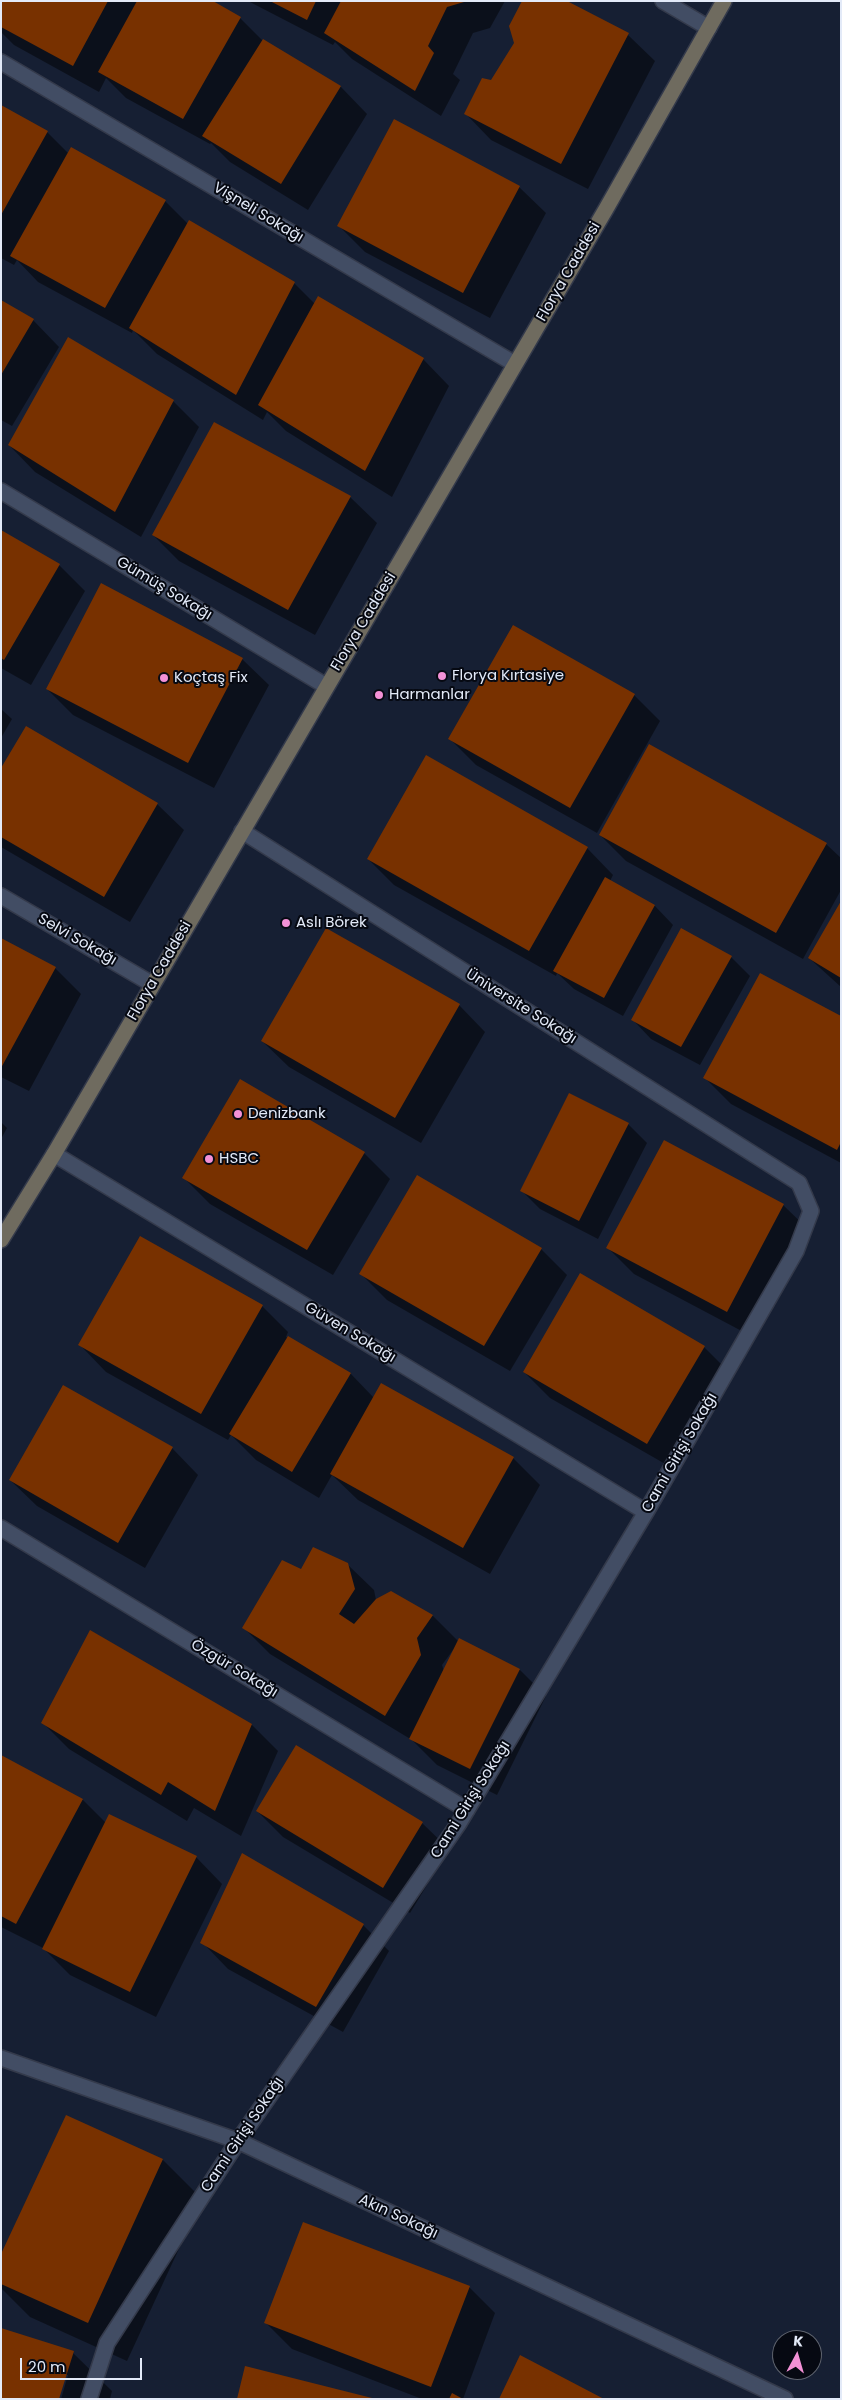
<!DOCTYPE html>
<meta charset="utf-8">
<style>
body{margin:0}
#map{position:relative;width:842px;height:2400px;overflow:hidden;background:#161f33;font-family:Poppins,sans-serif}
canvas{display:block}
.frame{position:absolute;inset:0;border:2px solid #e3eaf8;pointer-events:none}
.north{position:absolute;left:772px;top:2330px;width:50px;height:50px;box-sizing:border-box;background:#060912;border:1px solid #5e636e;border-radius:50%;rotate:6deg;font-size:14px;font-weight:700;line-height:20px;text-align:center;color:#e3eaf8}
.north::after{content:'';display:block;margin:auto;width:18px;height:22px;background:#f391d6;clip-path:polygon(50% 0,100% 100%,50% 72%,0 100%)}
.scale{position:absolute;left:20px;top:2358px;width:122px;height:22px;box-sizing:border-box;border:2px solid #e3eaf8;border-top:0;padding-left:6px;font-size:15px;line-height:18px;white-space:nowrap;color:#e3eaf8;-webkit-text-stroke:4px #060912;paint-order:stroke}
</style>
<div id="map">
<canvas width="842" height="2400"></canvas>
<div class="frame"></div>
<div class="north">K</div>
<div class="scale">20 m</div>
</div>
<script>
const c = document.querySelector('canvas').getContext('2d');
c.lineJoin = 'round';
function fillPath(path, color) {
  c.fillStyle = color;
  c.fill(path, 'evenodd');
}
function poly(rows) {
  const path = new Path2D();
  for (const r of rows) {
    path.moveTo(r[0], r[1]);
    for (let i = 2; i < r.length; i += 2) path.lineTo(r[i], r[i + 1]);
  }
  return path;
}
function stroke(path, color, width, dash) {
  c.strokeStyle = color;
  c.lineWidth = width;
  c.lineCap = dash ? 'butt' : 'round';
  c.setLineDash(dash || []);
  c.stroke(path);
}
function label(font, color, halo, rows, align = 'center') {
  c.font = font + ' Poppins,sans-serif';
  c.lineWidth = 4;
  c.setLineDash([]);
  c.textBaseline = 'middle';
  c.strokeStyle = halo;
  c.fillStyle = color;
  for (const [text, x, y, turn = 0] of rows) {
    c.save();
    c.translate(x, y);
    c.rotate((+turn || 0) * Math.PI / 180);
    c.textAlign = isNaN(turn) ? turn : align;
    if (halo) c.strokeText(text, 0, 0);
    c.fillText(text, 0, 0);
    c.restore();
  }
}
const shadow = poly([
 [1,1,210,1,240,18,262,40,341,87,367,114,308,210,230,162,211,143,210,144,126,98,106,78,99,92,14,45,1,32],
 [248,1,505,1,490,28,473,33,453,74,460,80,441,116,352,59,335,42,333,45],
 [564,1,628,35,655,61,588,189,491,140,465,113],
 [1,107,47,132,68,153,165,201,188,224,294,283,315,304,423,359,449,386,392,497,286,431,267,412,263,420,157,354,133,330,132,333,38,282,17,260,14,265,1,258],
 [519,187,546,213,490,318,365,252,339,226],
 [1,302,33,320,59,347,12,426,1,420],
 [173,401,199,427,141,537,35,472,9,445],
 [350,497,377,523,315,635,179,561,153,535],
 [1,532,59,565,85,591,31,685,1,668],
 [242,659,269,685,214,788,73,715,47,689],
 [634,695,660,721,597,833,476,765,450,739],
 [1,709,12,719,1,738],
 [426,757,587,848,613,875,610,881,655,906,673,925,623,1016,574,989,557,973,556,976,394,885,368,859],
 [1,771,157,804,184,830,130,922,1,847],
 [600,835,826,844,841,858,841,890,803,959,626,861],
 [841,903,841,987,809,958],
 [1,939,55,968,81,994,29,1091,1,1077],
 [731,957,750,976,700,1065,651,1039,633,1020],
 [459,1005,485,1032,421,1143,289,1067,262,1041],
 [841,1017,841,1163,731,1104,705,1078],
 [1,1122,7,1128,1,1139],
 [628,1124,647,1143,598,1239,540,1209,521,1190],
 [364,1153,390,1179,333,1275,210,1204,184,1178],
 [783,1205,810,1231,753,1337,634,1274,608,1248],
 [541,1249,567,1275,510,1371,387,1300,361,1274],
 [262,1306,288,1332,286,1337,351,1374,374,1398,381,1385,513,1458,540,1485,490,1574,358,1500,332,1475,319,1498,256,1460,231,1435,228,1440,106,1372,80,1345],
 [704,1347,730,1373,674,1469,550,1398,524,1372],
 [172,1448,198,1475,145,1568,37,1506,10,1480],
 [347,1564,374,1590,376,1600,391,1593,433,1616,459,1642,520,1670,546,1696,497,1795,437,1765,412,1740,270,1654,244,1628,302,1571],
 [453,1650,454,1651,444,1671,442,1665],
 [91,1631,252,1725,278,1751,241,1836,194,1808,187,1821,69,1749,43,1723],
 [1,1756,83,1800,106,1823,196,1857,222,1884,156,2017,70,1975,43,1948,1,1927],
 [257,1811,422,1823,449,1849,410,1913,283,1837],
 [363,1925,389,1951,343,2032,228,1969,202,1942],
 [66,2116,163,2160,202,2199,127,2361,30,2317,1,2288,1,2257],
 [469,2287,495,2313,463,2399,422,2399,292,2349,266,2323],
 [73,2353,112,2391,110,2399,61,2399,68,2375,65,2375]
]);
const building = poly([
 [1,1,108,1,73,66,1,27],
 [137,1,213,1,241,17,183,119,98,72],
 [270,1,316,1,307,20],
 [341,1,464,1,464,2,447,7,428,46,434,53,415,91,324,33],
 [522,1,567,1,629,33,561,164,464,114,482,78,491,80,514,43,509,26],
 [263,39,341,86,281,184,202,136],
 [1,105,48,131,1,215],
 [394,119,520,186,463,293,337,226],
 [71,147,166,200,105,308,10,256],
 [189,220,295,282,236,395,129,328],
 [318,296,424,358,365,471,258,405],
 [1,300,34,319,1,375],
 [68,337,174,400,115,512,8,445],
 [214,422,351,496,288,610,152,535],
 [1,530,60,564,4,660,1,658],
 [101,583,243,658,188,763,46,689],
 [513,625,635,694,570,808,448,739],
 [26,726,158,803,104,897,1,837,1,768],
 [649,744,827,843,776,933,599,835],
 [426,755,588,847,529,951,367,859],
 [605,877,655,905,604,998,553,971],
 [841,901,841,978,808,958],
 [326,928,460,1004,395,1118,261,1041],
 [681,928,732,956,681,1047,631,1020],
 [1,938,56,967,1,1068],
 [760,973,841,1016,841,1142,837,1150,703,1078],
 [240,1079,365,1152,307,1250,182,1178],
 [569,1093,629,1123,579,1221,520,1191],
 [664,1140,784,1204,727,1312,606,1248],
 [417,1175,542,1248,484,1346,359,1274],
 [140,1236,263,1305,201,1414,78,1345],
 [580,1273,705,1346,647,1444,523,1372],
 [288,1336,351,1373,292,1472,229,1434],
 [381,1383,514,1457,463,1548,330,1474],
 [63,1385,173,1447,118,1543,9,1480],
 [313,1547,348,1563,355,1589,339,1614,354,1624,376,1599,391,1591,433,1615,417,1638,421,1655,385,1716,242,1628,282,1560,301,1569],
 [90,1630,252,1724,215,1811,168,1782,161,1795,41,1723],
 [459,1638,520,1669,470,1769,409,1739],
 [296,1745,423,1822,383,1888,256,1811],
 [1,1755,83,1799,16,1924,1,1916],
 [109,1814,197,1856,130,1992,42,1949],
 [242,1853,364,1924,316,2007,200,1943],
 [66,2115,163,2159,88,2323,1,2284,1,2254],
 [303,2222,470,2286,431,2387,264,2323],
 [1,2328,74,2351,59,2399,1,2399],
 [520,2355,604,2399,499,2399],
 [245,2366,372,2398,372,2399,237,2399],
 [452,2393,463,2399,449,2399]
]);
const street = poly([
 [663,1,709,28],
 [1,62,515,364],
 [1,491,326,686],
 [1,896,152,984],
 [54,1154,646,1512],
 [1,1528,467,1810],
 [1,2058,238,2141,785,2399],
 [89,2399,107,2343,238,2141,459,1823,646,1512,796,1251,811,1211,799,1183,242,831]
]);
const secondary = poly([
 [1,1240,54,1154,606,209,724,1]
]);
const markers = [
 [442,676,5,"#f391d6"],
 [164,678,5,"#f391d6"],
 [379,695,5,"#f391d6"],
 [286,923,5,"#f391d6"],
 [238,1114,5,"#f391d6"],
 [209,1159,5,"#f391d6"]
];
const streetNames = [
 ["Vişneli Sokağı",258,213,31],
 ["Florya Caddesi",569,272,-60],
 ["Gümüş Sokağı",164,589,31],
 ["Florya Caddesi",364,622,-59],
 ["Selvi Sokağı",77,940,30],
 ["Florya Caddesi",160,971,-60],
 ["Üniversite Sokağı",521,1007,32],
 ["Güven Sokağı",350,1333,31],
 ["Cami Girişi Sokağı",680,1453,-60],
 ["Özgür Sokağı",234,1669,31],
 ["Cami Girişi Sokağı",471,1800,-58],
 ["Cami Girişi Sokağı",243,2135,-56],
 ["Akın Sokağı",398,2217,25]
];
const poiNames = [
 ["Florya Kırtasiye",452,676],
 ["Koçtaş Fix",174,678],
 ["Harmanlar",389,695],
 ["Aslı Börek",296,923],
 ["Denizbank",248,1114],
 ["HSBC",219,1159]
];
fillPath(shadow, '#0007');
fillPath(building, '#783100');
stroke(street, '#343a4b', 18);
stroke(secondary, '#343a4b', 18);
stroke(street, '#424d64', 15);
stroke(secondary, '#6f6b5f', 15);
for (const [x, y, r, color] of markers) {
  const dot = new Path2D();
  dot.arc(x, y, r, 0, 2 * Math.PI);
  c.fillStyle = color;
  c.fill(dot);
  stroke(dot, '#060912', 2);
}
label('15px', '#e3eaf8', '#060912', streetNames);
label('15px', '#e3eaf8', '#060912', poiNames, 'left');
</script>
